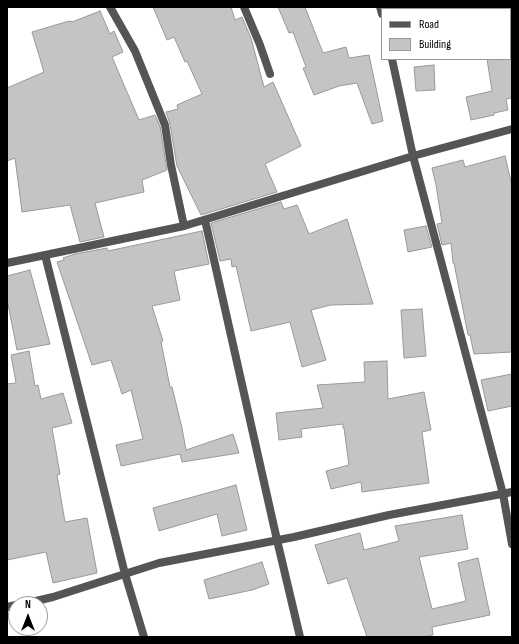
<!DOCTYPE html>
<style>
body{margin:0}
#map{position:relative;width:519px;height:644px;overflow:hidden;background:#fff;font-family:"Sofia Sans Condensed",sans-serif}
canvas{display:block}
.frame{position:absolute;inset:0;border:8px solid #000;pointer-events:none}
.legend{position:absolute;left:381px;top:8px;width:130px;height:52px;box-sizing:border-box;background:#fff;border:1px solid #999;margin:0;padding:5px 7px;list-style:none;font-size:12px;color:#000}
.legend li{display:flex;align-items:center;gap:8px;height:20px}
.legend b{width:20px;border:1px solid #999}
.north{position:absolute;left:8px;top:596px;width:40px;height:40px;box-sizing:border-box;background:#fff;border:1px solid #999;border-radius:50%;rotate:0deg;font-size:11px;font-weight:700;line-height:16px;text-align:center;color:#000}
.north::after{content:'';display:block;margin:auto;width:14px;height:18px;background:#000;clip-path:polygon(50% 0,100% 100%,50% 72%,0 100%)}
</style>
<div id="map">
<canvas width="519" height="644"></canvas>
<div class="frame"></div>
<ul class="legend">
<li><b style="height:5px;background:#555"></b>Road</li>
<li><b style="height:11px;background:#c4c4c4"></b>Building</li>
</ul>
<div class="north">N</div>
</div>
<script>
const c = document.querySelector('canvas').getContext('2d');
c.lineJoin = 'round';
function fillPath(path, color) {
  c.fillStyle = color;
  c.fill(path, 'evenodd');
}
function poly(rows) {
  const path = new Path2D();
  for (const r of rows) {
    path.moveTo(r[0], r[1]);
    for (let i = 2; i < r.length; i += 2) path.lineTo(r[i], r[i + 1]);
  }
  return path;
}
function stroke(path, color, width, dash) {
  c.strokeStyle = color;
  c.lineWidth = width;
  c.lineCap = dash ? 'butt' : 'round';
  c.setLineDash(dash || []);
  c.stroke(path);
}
const building = poly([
 [153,7,231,7,235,20,242,17,251,38,264,87,273,82,301,146,265,164,277,192,201,215,177,166,170,124,166,112,178,109,177,105,202,94,187,61,185,62,174,37,167,40,153,7],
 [278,7,305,7,323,53,346,47,349,58,369,55,383,121,372,124,357,83,339,86,314,95,303,68,306,67,293,32,289,33,278,7],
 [100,11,110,34,114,31,123,52,112,57,139,120,155,115,160,126,167,170,142,180,144,192,95,203,104,237,80,242,70,205,22,212,15,158,7,161,7,88,44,72,32,32,69,21,70,22,72,21,72,22,100,11],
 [487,59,512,59,512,98,506,99,508,110,494,113,494,115,471,120,466,97,492,91,487,59],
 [434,65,435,90,416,91,414,67,434,65],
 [505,156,512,186,512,352,474,354,470,335,468,335,454,263,453,263,451,243,442,245,437,224,442,223,436,185,432,168,463,160,465,167,505,156],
 [281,202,284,209,297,205,309,234,347,219,373,304,331,305,311,310,326,360,302,367,290,322,251,331,236,266,232,267,231,259,220,261,211,223,281,202],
 [426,226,432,247,408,252,404,230,426,226],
 [202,231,209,264,174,271,180,300,152,306,163,341,161,342,170,387,172,387,182,428,186,450,233,434,239,453,182,462,180,454,121,466,116,445,143,439,131,390,122,394,111,360,92,365,57,262,64,260,63,258,75,254,107,248,108,251,202,231],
 [30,270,50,344,17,350,7,299,7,276,30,270],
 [422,309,426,356,404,358,401,310,422,309],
 [29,351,35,386,38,385,41,399,63,393,72,423,52,428,60,474,57,475,65,522,87,518,97,573,53,583,46,552,7,560,7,384,16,383,11,355,29,351],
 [387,361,388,399,424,392,431,430,422,432,429,483,362,492,361,482,331,489,326,471,349,465,344,428,343,428,343,424,301,429,302,437,279,440,276,413,323,408,317,385,365,382,364,362,387,361],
 [512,374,512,406,488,411,481,380,512,374],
 [236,485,247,530,222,536,217,514,159,531,153,508,236,485],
 [462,515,468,549,419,557,432,609,466,601,458,563,478,558,490,615,432,627,433,635,422,637,367,637,347,578,328,584,315,545,337,539,360,533,364,550,399,541,395,526,462,515],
 [262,562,269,584,252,590,209,599,204,580,262,562]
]);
const street = poly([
 [110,7,135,51,165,125,171,165,184,226],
 [244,7,260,45,270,74],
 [380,7,382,14],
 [392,59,413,156,503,494,512,544],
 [205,220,277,540,300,637],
 [45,255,125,574,144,637],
 [7,263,184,226,413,156,512,129],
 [23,604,53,597,159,563,294,537,389,515,512,492],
 [7,607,16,605]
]);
fillPath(building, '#c4c4c4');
stroke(building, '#999', 1);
stroke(street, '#555', 8);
</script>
